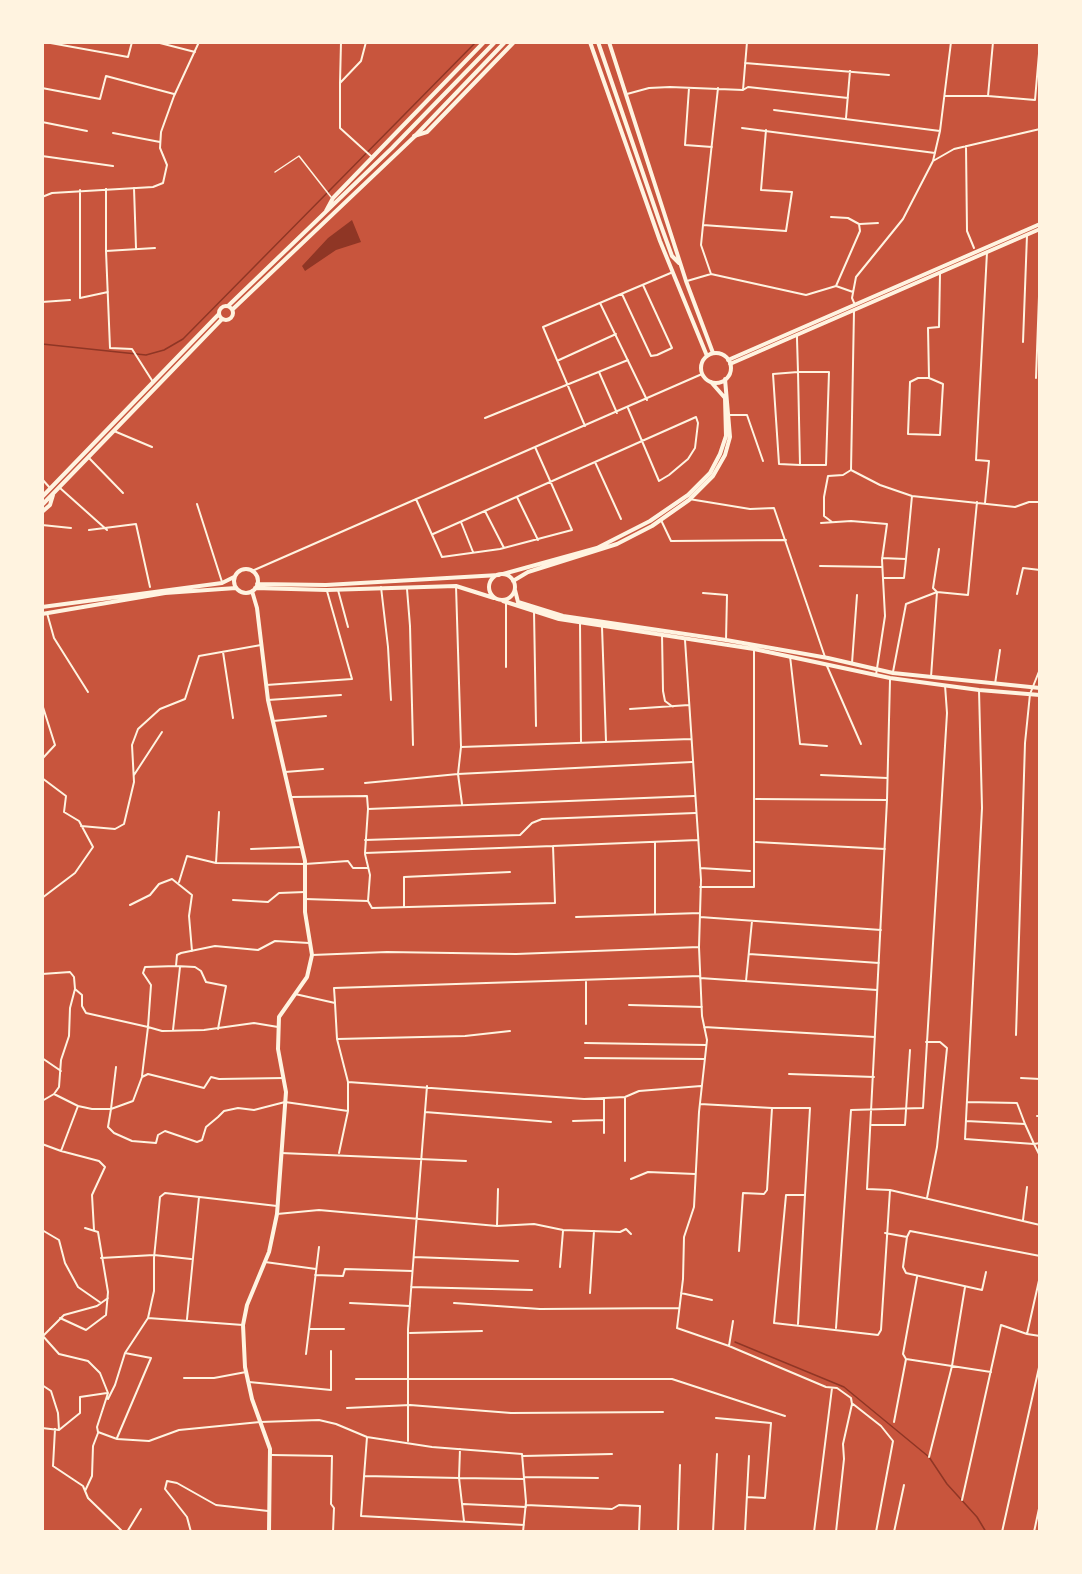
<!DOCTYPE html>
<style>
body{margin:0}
#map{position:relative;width:1082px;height:1574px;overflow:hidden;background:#c8553d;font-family:Lato,sans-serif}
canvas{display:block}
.frame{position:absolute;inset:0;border:44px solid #fff3e0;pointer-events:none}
</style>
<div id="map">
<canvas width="1082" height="1574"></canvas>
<div class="frame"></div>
</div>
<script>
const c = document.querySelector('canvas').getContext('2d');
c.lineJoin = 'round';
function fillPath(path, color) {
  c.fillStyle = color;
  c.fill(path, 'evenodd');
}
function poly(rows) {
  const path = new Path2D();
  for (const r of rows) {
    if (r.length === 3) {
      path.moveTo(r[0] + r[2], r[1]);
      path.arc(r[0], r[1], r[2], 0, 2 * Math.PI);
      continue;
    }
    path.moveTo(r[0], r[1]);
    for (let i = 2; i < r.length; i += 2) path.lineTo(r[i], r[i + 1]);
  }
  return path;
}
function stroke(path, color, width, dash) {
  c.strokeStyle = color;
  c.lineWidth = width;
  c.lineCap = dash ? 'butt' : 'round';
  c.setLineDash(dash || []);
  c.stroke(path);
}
const water = poly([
 [352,220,361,242,336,250,305,271,302,266,328,238]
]);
const stream = poly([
 [42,344,146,355,164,350,183,339,476,42],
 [735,1342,844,1387,929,1457,947,1484,977,1517,986,1532]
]);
const service = poly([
 [275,172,299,156,331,197]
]);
const minor = poly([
 [45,42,128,57,132,42],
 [156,42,195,52],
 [366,42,361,61,340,83,340,128,372,157],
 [745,63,889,75],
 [340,83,341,42],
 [42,88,100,99,106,76,174,94],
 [689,88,685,145,712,147],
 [743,90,747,42],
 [627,94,649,88,670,87,743,90,748,87,848,98],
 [945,96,988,96,1035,100,1040,42],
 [988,96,993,42],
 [774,110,940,131],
 [846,118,850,71],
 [42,122,87,131],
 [742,128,935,153],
 [113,133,160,142],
 [966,146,967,231,974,248],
 [42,156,113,166],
 [933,161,954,149,1040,129],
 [134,188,136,248],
 [106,189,106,251,155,248],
 [80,190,80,298,108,292],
 [42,197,52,193,153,187,163,183,167,165,160,148,161,132,174,96,199,42],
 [831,217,848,218,859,224,860,231,836,286],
 [860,224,878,223],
 [703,225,718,88],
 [106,251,110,348,132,349,153,382],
 [711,274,806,295,836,286,853,292],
 [687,281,711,274,701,245,703,225,786,231,792,192,761,190,766,130],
 [622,294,651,356,657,355,672,348,643,285],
 [42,302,70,300],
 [600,303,647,400],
 [855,305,852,298,856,277,903,219,933,161,940,131,951,42],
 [797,335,797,339,798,372,800,465,826,465,829,372,798,372,773,374,779,464,800,465],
 [1023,342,1027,235],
 [559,360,616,334],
 [599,372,617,413],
 [918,378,929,378,943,384,940,435,908,434,910,382,918,378],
 [929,378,928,328,939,327,940,274],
 [1036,378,1040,269],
 [730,415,747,415,763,461],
 [485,418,628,360],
 [585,426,543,327,673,272],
 [114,431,152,447],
 [89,458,123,493],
 [595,462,621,519],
 [851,470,880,485,912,496,1015,507,1029,502,1040,502],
 [851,470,854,311],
 [42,479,50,488],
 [60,488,107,530],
 [517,497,538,540],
 [416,499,442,557,500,549,572,530,535,447,702,374],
 [689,499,750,509,774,508,825,657],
 [985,503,989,461,976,460,987,252],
 [197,504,222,582],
 [485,511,504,548],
 [661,520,671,541,786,540],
 [461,522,473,552],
 [832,522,824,516,824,497,828,476,843,475,851,470],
 [821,523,851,521,887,524,882,560,885,616,876,675],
 [42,525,71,528],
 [89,530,136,524,150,587],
 [433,534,595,462,642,441,696,417,698,423,695,448,688,459,669,475,659,481,642,441,628,408],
 [882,558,906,559,912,496],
 [820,566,882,567],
 [252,571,535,447],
 [883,578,904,578,906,559],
 [456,586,461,747,458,774,462,804],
 [381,587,388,647,391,700],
 [407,589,410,626,413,745],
 [338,590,348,627],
 [703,593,727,595,726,640],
 [1017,594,1023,568,1040,570],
 [534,611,536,726],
 [47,613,54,638,88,692],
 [580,623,581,742],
 [602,627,606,741],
 [662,634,663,691,665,701,673,707],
 [685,640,701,880,699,947,702,1016,707,1040,699,1112,694,1207,684,1237,683,1279,677,1328,729,1346,826,1387,837,1388,851,1398,852,1404,843,1444,844,1459,836,1532],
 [223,652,233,718],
 [790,656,800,744,827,746],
 [852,663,857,595],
 [827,666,861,744],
 [506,667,506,602],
 [893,672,906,604,937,592,933,588,939,549],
 [931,677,937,592,968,595,977,502],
 [995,684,1000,650],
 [266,685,352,679,327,591],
 [979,690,982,808,965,1139,1034,1144,1040,1156],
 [268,700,341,695],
 [42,704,55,745,42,759],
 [630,709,689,705],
 [273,721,326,716],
 [461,747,691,739],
 [285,772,323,769],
 [134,775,162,732],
 [821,775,887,778],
 [42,778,66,796,64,812,79,821,93,847,75,873,42,898],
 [365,783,458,774,692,762],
 [291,797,367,796,368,809],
 [756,799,887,800],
 [81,826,115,829,124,824,134,782,132,745,138,729,160,709,185,699,199,656,261,645],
 [365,840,520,835,532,823,542,819,695,813],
 [756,842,885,849],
 [553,846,365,853,368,809,694,796],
 [251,849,302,847],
 [365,854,370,875,368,901],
 [216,863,305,864,348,861,353,868,368,868],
 [700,868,750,871],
 [179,882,187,856,216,863,219,812],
 [700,887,754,887,754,649],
 [305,899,368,901,372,908,555,903,553,846,698,840],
 [233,900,268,902,279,893,305,892],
 [130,905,150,895,159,884,172,879,192,895,189,916,192,951],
 [404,907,404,877,510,872],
 [655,914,655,842],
 [576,917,700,913],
 [700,917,881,930],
 [749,954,879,963],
 [312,955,387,952,516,954,699,947],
 [176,966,195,967,201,971,206,982,226,986,218,1029],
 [42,974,70,972,74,977,75,989,82,995,82,1006,86,1013,148,1027,142,1076],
 [700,978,877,990],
 [746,981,752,921],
 [586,982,586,1024],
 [75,989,70,1008,69,1036,61,1060,59,1087,54,1094,78,1106],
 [295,994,335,1003,334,988,700,976],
 [335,1003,337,1039,465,1036,510,1031],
 [629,1005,702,1007],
 [278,1027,254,1023,204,1030,162,1031,148,1027,151,985,143,973,145,967,176,966,177,955,181,953,215,946,258,950,275,941,309,943],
 [704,1027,875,1037],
 [173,1030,180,967],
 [1016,1035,1025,743,1030,694,1040,669],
 [337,1039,348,1082,348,1111,339,1153],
 [926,1042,940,1042,947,1048,937,1147,927,1198],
 [585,1043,706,1045],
 [42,1058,61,1071],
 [585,1058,705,1059],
 [116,1067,111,1109,133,1101,142,1077,148,1074,204,1088,211,1077,219,1079,284,1078],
 [789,1074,874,1077],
 [1021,1078,1040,1079],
 [348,1082,584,1099,625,1097,639,1091,701,1086],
 [604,1098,604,1133],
 [42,1101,54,1094],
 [967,1102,1017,1103,1025,1124],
 [700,1104,772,1108],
 [425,1112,551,1122],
 [1037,1116,1040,1116],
 [573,1121,604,1120],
 [966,1121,1025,1124,1034,1144,1040,1143],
 [872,1125,905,1125,910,1050],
 [42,1144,61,1151,78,1106,92,1109,111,1109,108,1127,114,1133,132,1141,156,1143,158,1135,165,1131,197,1142,202,1140,206,1127,218,1117,224,1111,238,1108,254,1110,285,1102,348,1111],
 [61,1151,99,1161,105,1167,92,1195,94,1230],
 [281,1153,466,1161],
 [625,1161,625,1097],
 [631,1179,648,1172,695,1174],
 [890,1190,1040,1225],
 [277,1214,319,1210,497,1226,534,1224,563,1230,620,1232,626,1229,631,1234],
 [1023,1220,1027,1187],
 [497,1226,498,1189],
 [42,1230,59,1240,65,1263,78,1287,101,1303],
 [885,1233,907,1237,910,1231,1040,1256],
 [907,1237,903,1267,906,1273,982,1290,986,1272],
 [739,1251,743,1193,764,1194,767,1190,772,1108,810,1108,805,1195,786,1195,774,1323,878,1335,881,1330,890,1190,867,1189,887,800,890,680],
 [414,1257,518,1261],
 [101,1258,154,1255,191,1259],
 [265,1262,316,1269],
 [560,1267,563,1231],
 [315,1275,343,1276,345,1269,412,1271],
 [1040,1276,1027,1334,1040,1336],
 [411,1287,532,1290],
 [590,1293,594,1231],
 [681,1293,712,1300],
 [350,1303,410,1306],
 [454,1303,540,1309,679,1308],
 [60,1318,86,1330,106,1315,108,1292,98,1232,85,1228],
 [148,1318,154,1291,154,1258,160,1197,165,1193,277,1206],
 [187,1319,199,1197],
 [798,1324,805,1195],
 [836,1328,851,1110,923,1108,947,713,945,685],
 [309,1329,344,1329],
 [410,1333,482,1331],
 [42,1335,59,1354,88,1361,100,1373,108,1393,97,1427,98,1432,117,1439,149,1441,179,1430,260,1422,319,1420,336,1424,367,1437,432,1447,522,1454,526,1502,523,1532],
 [43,1336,64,1315,97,1306,108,1298],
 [729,1346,733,1321],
 [306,1354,319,1247],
 [906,1359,903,1354,917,1277],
 [184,1378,214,1378,246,1372],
 [356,1379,672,1379,785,1416],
 [249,1382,331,1390,331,1351],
 [42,1385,51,1391,58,1413,59,1430],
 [108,1399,115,1385,125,1353,148,1318,243,1325],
 [853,1404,881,1426,893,1441,876,1532],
 [347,1408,410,1405,511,1413,663,1412],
 [716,1418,771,1423,765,1498,747,1497],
 [894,1422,906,1359,991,1372],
 [42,1428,59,1430,80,1413,80,1397,107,1393],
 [55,1429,53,1466,83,1486,88,1498,123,1532],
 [367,1437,361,1516,524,1525],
 [117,1438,151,1358,125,1353],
 [408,1441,408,1329,427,1086],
 [272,1455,332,1456,331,1504,334,1508,333,1532],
 [523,1456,612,1454],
 [929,1457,952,1366,965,1287],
 [364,1476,459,1478,460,1449],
 [524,1477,598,1478],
 [85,1491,92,1476,93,1446,98,1433],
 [962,1500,1001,1325,1027,1334],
 [463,1504,526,1507],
 [526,1505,612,1509,619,1505,640,1506,639,1532],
 [464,1521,459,1478,524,1479],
 [127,1532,141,1509],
 [191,1532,187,1517,165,1489,167,1481,177,1483,216,1505,268,1511],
 [678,1532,680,1465],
 [713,1532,717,1454],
 [745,1532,749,1456],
 [814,1532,832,1388],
 [894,1532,904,1485],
 [1002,1532,1040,1363],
 [1034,1532,1040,1504]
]);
const secondary = poly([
 [590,42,660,241,707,356],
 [598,42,660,223,672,256,679,263],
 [609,42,686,281,713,353],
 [414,136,427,132,514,42],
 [716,368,15],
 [728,360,1040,224],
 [730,364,1040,229],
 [246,581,12],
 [502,587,13],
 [503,574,597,548,650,521,688,495,710,473,720,454,726,436,725,398,711,382],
 [513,581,528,572,617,544,652,526,689,500,713,476,725,455,730,437,725,379],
 [257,584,326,585,499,575],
 [255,588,327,590,456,586,494,598],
 [515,590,518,602,563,616,726,640,828,658,893,673,1040,688],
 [252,591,257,608,268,700,305,861,305,912,312,955,307,977,279,1017,278,1049,286,1092,277,1214,269,1252,247,1305,243,1325,245,1367,252,1399,270,1449,269,1532],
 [503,601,559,619,754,649,890,678,979,690,1040,695],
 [42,607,222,583,234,577],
 [42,614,165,593,236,588]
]);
const primary = poly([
 [326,211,333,198,484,42],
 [226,313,7],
 [228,306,392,148,495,42],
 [233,309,414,137,505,42],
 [42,497,219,314],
 [42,505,222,319],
 [42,512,50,505,53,495]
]);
fillPath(water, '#8f3625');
stroke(stream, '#8f3625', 1.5);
stroke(service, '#fff3e0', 1.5);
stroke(minor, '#fff3e0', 2);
stroke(secondary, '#fff3e0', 4);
stroke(primary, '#fff3e0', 4);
</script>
